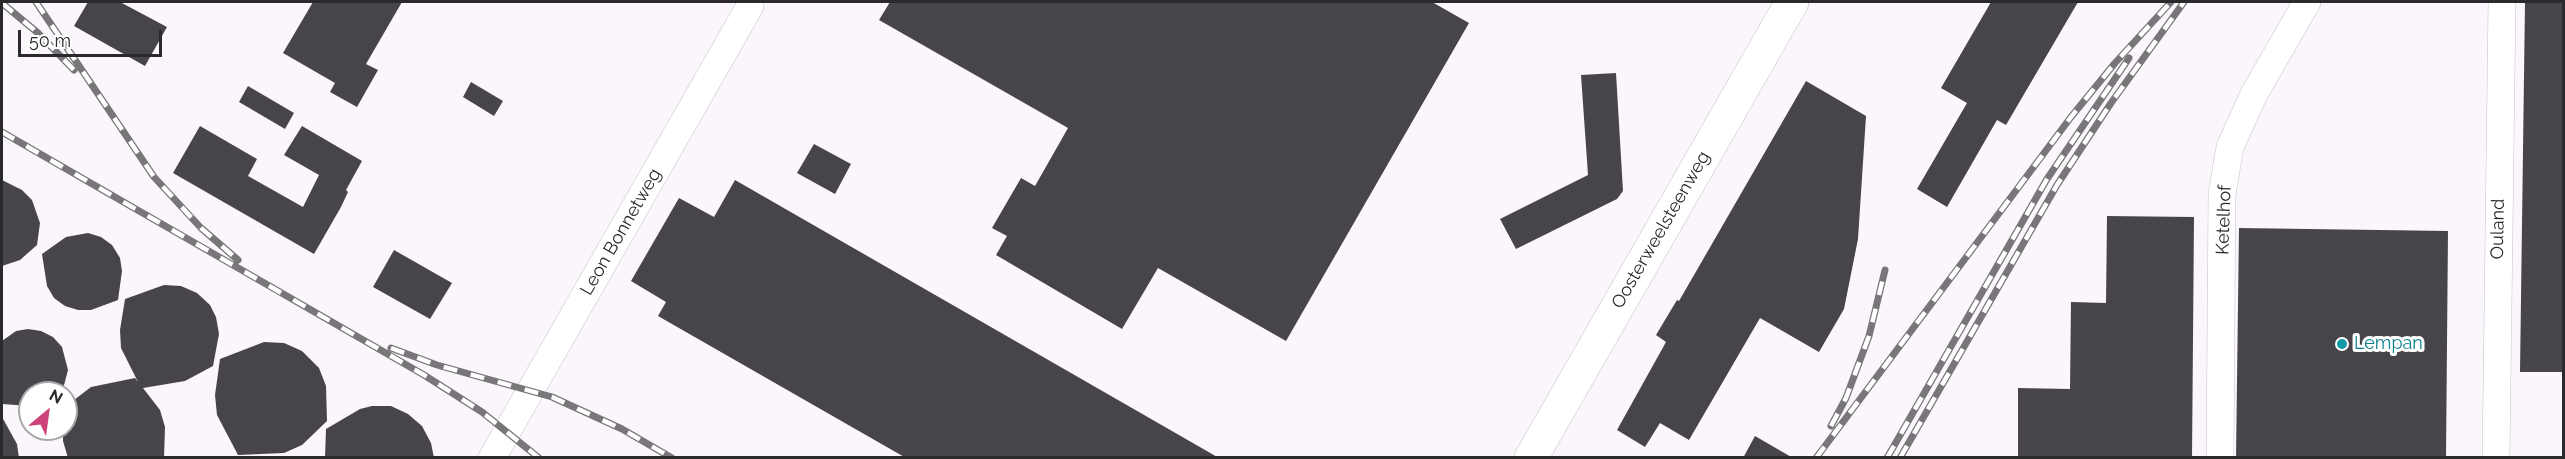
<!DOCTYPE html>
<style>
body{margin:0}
#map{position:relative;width:2565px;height:459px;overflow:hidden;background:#faf6fc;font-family:Raleway,sans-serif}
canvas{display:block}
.frame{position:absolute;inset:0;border:3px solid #2a292b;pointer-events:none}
.north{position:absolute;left:18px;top:381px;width:60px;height:60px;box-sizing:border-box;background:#fff;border:2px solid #aaa9aa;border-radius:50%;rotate:29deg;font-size:16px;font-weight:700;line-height:24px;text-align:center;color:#2a292b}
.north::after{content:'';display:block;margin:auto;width:21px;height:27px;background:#cd4279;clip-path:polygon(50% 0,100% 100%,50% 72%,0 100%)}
.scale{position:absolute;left:18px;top:30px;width:144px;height:27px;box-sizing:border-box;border:3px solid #2a292b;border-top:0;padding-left:8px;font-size:18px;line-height:21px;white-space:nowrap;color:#2a292b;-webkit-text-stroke:4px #fff;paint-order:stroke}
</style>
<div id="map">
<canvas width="2565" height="459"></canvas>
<div class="frame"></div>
<div class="north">N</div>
<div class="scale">50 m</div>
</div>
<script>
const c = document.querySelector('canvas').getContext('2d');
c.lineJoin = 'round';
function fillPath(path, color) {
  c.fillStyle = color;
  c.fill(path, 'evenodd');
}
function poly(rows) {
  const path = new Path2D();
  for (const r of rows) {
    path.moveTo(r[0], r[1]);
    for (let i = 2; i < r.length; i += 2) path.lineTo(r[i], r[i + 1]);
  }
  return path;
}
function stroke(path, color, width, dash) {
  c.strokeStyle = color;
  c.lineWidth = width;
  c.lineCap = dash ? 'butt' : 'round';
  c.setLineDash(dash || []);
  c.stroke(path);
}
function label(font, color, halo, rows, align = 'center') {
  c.font = font + ' Raleway,sans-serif';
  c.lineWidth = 6;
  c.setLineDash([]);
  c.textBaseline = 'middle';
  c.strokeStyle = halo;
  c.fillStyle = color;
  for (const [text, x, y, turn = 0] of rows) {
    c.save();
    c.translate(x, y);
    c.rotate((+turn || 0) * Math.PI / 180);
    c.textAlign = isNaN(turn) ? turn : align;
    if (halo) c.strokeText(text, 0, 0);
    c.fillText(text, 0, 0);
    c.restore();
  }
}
const building = poly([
 [88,2,120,2,167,27,145,66,74,26],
 [313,2,402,2,366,64,378,70,357,107,330,92,335,83,283,53],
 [890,2,1432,2,1469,23,1286,341,1158,268,1122,329,996,255,1007,236,992,228,1021,178,1035,186,1068,128,879,20],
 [1991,2,2078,2,2006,125,1997,120,1947,207,1917,189,1967,103,1941,88],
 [2525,2,2564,2,2564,372,2520,372],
 [1616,73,1623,191,1617,199,1516,249,1500,219,1588,175,1581,75],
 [1806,81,1866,116,1858,239,1844,309,1819,352,1760,318,1689,440,1660,423,1645,447,1617,430,1666,342,1656,335,1677,300,1679,301],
 [471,82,503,101,494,116,463,97],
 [248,86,294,113,285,129,239,102],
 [200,126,257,159,248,176,303,207,319,175,284,155,302,126,362,161,346,190,348,192,341,207,314,254,173,173],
 [814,144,851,164,835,194,797,173],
 [2,180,22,190,32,200,40,223,37,245,20,260,2,266],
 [735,180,1219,458,906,458,658,316,666,302,631,281,679,198,714,217],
 [2107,216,2194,217,2192,458,2018,458,2018,388,2070,389,2071,302,2106,303],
 [2239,228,2448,231,2446,458,2236,458],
 [88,233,101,237,112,245,120,258,122,271,118,300,91,310,78,310,65,306,54,298,47,286,42,254,66,237],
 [394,250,452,283,430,319,373,287],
 [164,285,181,286,197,293,210,305,216,317,219,334,213,366,185,381,143,388,160,410,165,427,164,458,68,458,63,441,63,429,66,429,70,403,91,387,135,378,138,382,121,348,120,330,125,299],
 [28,329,41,331,53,337,62,347,68,370,62,393,30,393,30,406,2,404,2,341,16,331],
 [264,342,284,343,302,351,319,368,326,386,327,421,302,445,284,453,238,455,217,415,215,395,220,359],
 [372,406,391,406,408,414,422,426,431,443,434,458,325,458,326,429,360,409],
 [2,417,17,444,19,458,2,458],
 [1755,436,1793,458,1743,458]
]);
const minor = poly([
 [492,458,750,6],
 [2220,458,2222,194,2230,147,2254,94,2307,2],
 [2496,458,2502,2]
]);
const major = poly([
 [1531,458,1792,2]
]);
const rail = poly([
 [36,2,154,177,201,228,238,260],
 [2,3,38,33,74,70],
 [2,132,424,375,482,412,539,458],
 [391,348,437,365,552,397,622,429,672,458],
 [1831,426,1846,398,1869,336,1885,270],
 [1816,458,2071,117,2115,63,2171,2],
 [1887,458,2047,179,2129,58],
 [1900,458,2057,185,2111,103,2184,2]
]);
const markers = [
 [2342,344,6,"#0f9aa8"]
];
const streetNames = [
 ["Ketelhof",2224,220,-88],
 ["Ouland",2498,229,-89],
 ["Oosterweelsteenweg",1661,230,-60],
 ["Leon Bonnetweg",621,232,-60]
];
const cultureNames = [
 ["Lempan",2354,344]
];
fillPath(building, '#48454a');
stroke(minor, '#c6c2c8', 28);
stroke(major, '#c6c2c8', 34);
stroke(minor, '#fff', 27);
stroke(major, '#fff', 33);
stroke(rail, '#79767a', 7);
stroke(rail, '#fff', 4.5, [14]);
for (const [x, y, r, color] of markers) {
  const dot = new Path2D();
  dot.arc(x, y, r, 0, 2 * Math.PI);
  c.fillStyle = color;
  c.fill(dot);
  stroke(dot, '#fff', 2);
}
label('18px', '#2a292b', '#fff', streetNames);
label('18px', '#0d838f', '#fff', cultureNames, 'left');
</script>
